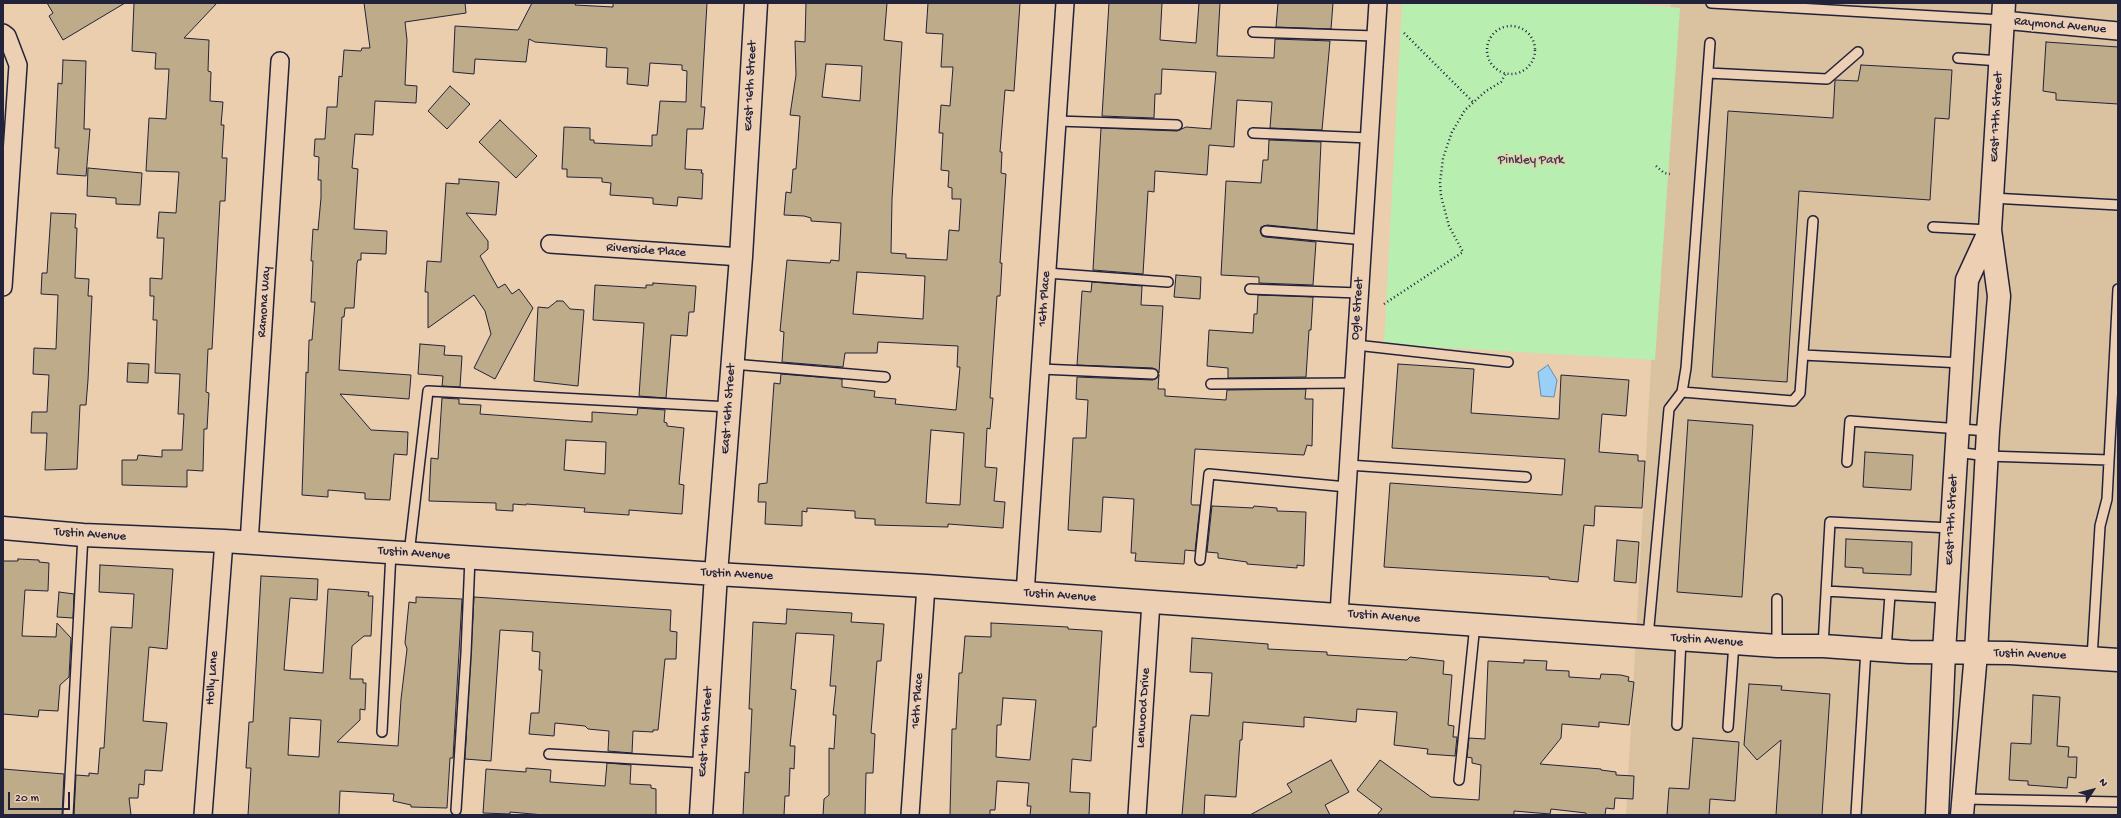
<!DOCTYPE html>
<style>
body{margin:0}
#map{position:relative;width:2121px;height:818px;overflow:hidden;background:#ebcead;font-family:"Gochi Hand",sans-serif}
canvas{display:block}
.frame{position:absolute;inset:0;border:4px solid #22223b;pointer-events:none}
.north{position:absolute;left:2073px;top:770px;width:40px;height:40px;-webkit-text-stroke:3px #edcfb4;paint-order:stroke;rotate:54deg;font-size:11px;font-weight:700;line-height:16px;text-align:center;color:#22223b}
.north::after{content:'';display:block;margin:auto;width:14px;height:18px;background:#22223b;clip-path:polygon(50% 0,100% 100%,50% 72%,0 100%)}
.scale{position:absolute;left:8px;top:792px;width:62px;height:18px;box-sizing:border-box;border:2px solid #22223b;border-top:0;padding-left:5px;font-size:12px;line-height:14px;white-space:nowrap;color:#22223b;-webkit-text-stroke:3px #edcfb4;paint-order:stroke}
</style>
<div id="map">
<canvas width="2121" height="818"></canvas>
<div class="frame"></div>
<div class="north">N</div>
<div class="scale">20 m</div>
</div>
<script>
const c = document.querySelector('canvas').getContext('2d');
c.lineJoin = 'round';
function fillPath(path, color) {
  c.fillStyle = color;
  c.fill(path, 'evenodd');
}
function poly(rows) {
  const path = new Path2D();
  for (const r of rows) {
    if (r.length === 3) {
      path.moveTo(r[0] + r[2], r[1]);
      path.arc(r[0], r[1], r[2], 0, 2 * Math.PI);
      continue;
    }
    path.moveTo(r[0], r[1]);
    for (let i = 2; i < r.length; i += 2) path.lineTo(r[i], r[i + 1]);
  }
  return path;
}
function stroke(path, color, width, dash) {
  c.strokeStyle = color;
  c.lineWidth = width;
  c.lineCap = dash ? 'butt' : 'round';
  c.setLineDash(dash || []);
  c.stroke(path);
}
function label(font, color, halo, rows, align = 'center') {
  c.font = font + ' "Gochi Hand",sans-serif';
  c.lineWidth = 3;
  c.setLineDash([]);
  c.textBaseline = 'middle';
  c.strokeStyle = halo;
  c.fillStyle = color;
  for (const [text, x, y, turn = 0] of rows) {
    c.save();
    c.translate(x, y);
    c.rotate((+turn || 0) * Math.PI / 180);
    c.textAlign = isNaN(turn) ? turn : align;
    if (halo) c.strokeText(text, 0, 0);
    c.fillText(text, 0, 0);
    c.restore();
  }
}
const built = poly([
 [1671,3,2118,3,2118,815,1626,815]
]);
const green = poly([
 [1402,3,1623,3,1680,8,1655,360,1384,344]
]);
const water = poly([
 [1548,365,1557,380,1554,397,1541,396,1538,372,1548,365]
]);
const building = poly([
 [47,3,125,3,63,40,49,16,53,13,47,3],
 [134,3,217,3,184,38,209,40,208,71,211,72,210,101,223,102,221,125,224,125,222,158,227,158,225,201,220,201,212,349,208,349,206,392,209,393,207,429,204,429,203,471,187,470,187,487,122,485,122,460,137,460,138,455,162,457,162,450,182,450,184,414,178,414,180,374,155,373,157,320,153,320,154,296,150,296,150,278,162,279,164,238,157,238,159,212,176,213,179,172,146,171,149,118,166,119,169,69,155,69,156,53,132,51,134,3],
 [364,3,465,3,466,13,405,22,407,40,405,85,417,86,416,103,375,101,373,135,355,134,352,168,358,169,354,229,387,231,386,254,361,253,361,260,358,260,357,263,354,308,345,308,344,317,342,317,339,370,411,375,409,399,340,394,371,430,408,432,407,455,394,454,390,500,365,499,365,493,328,490,328,497,302,495,306,372,308,373,309,340,312,340,315,302,311,302,313,261,311,261,313,229,318,230,321,198,321,180,318,180,319,157,314,156,315,139,325,139,327,107,337,107,339,76,342,77,344,50,361,51,362,48,370,48,364,3],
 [532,3,576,3,575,5,613,7,613,3,707,3,701,107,705,107,703,129,687,129,685,169,702,170,701,173,703,173,702,199,678,197,677,206,653,204,653,198,610,195,611,183,602,182,602,178,567,177,567,169,562,169,564,127,590,128,590,140,594,140,594,143,652,146,652,135,657,135,660,101,686,102,687,71,682,70,682,65,650,63,648,86,627,84,628,68,606,67,607,48,535,42,529,39,526,62,475,59,474,74,453,72,455,26,518,30,532,3],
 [806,3,887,3,884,40,902,42,892,199,891,253,906,254,906,258,947,260,949,230,959,231,961,199,952,199,952,188,948,187,949,171,941,170,943,133,939,133,941,105,950,106,953,67,941,67,943,34,926,33,928,3,1020,3,1014,91,1005,90,1000,152,1002,152,1001,173,1006,174,1000,263,1002,263,1000,296,997,296,990,398,993,398,990,429,987,428,985,467,997,468,994,501,1005,502,1003,528,948,524,948,527,875,525,875,519,855,518,855,511,807,508,807,512,802,511,802,526,765,524,766,502,758,502,759,484,767,483,774,383,780,384,781,374,842,379,842,387,875,391,874,397,896,399,895,404,956,410,960,367,957,367,958,346,878,342,877,353,845,353,843,367,782,362,784,332,780,331,787,260,830,263,831,260,839,261,841,223,811,221,811,218,804,216,784,215,786,192,791,193,793,169,796,169,800,116,790,115,796,75,795,41,805,42,806,3],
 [826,64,862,66,860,101,822,97,826,64],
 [857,272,925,276,923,319,853,314,857,272],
 [931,430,964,433,960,505,926,503,931,430],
 [1109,3,1162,3,1160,40,1196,43,1199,3,1220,3,1217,56,1274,58,1275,39,1330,41,1322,130,1270,128,1272,102,1237,100,1234,147,1209,145,1207,175,1155,171,1154,192,1148,191,1143,274,1093,270,1101,128,1177,131,1186,127,1211,129,1216,72,1162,69,1161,94,1155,94,1154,118,1102,116,1109,3],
 [1278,3,1333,3,1331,29,1276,27,1278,3],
 [2046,42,2118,47,2118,104,2056,100,2056,93,2043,91,2046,42],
 [63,60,86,61,84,129,90,129,86,176,57,174,59,148,55,148,58,83,62,84,63,60],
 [1861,65,1952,70,1949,119,1935,118,1930,200,1799,191,1787,382,1712,377,1728,111,1833,118,1835,80,1858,81,1861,65],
 [450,86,470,104,447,129,428,111,450,86],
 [500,120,537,156,516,178,479,142,500,120],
 [1269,140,1321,142,1317,230,1267,225,1261,227,1260,231,1262,236,1265,237,1316,242,1313,285,1259,283,1259,277,1221,275,1226,181,1261,183,1263,160,1268,160,1269,140],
 [88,168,142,173,140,205,116,204,116,198,87,196,88,168],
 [459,179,499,182,496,215,466,213,488,241,488,249,480,256,498,288,505,284,512,294,519,289,533,308,495,379,474,368,491,334,485,311,474,295,428,328,428,292,425,292,427,261,441,262,446,183,459,184,459,179],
 [51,213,76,214,75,228,77,228,75,278,89,279,88,296,92,296,88,380,86,405,80,405,77,469,45,470,47,433,31,433,32,412,47,412,49,375,33,374,34,348,56,349,58,295,41,294,42,273,47,273,51,213],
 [1176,275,1201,277,1200,299,1174,297,1176,275],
 [1092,282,1142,286,1141,305,1163,306,1159,373,1153,368,1077,365,1082,291,1091,292,1092,282],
 [653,283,696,286,694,312,689,312,687,336,671,335,666,398,639,396,644,323,593,320,595,285,646,288,646,285,653,285,653,283],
 [1258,295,1313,297,1311,330,1309,330,1306,377,1228,378,1228,368,1207,366,1209,330,1253,333,1254,314,1257,314,1258,295],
 [557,301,563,301,570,309,584,310,578,386,534,381,538,307,548,308,557,301],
 [420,344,445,346,444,355,462,356,460,387,442,386,443,376,418,374,420,344],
 [128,363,149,364,148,383,127,382,128,363],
 [1398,364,1474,369,1471,413,1559,419,1561,375,1629,380,1626,416,1602,414,1599,452,1638,455,1638,461,1645,461,1642,508,1595,506,1594,526,1584,525,1578,582,1549,579,1549,577,1384,567,1390,483,1562,495,1565,459,1392,448,1398,364],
 [1159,375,1158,389,1165,389,1165,396,1226,400,1227,390,1306,389,1305,399,1313,399,1312,446,1307,445,1304,455,1195,449,1191,503,1192,505,1200,505,1195,551,1185,550,1184,564,1135,561,1136,553,1131,553,1134,499,1103,497,1101,532,1068,530,1073,438,1086,438,1088,400,1076,399,1077,377,1153,380,1159,375],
 [442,398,459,399,459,404,481,405,480,414,592,422,592,412,637,415,638,408,665,410,664,422,667,423,667,426,684,428,679,484,684,485,682,514,629,510,629,515,584,512,585,508,526,504,526,505,513,504,513,511,496,510,496,503,429,501,431,458,438,459,442,398],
 [566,440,606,442,605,474,564,470,566,440],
 [1688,420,1753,425,1742,597,1677,592,1688,420],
 [1865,452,1913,455,1911,490,1863,487,1865,452],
 [1212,506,1253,508,1254,506,1277,508,1277,511,1306,512,1304,566,1297,565,1297,568,1247,564,1247,562,1218,558,1218,553,1207,552,1212,506],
 [1846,539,1912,542,1911,575,1863,573,1863,568,1845,567,1846,539],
 [1617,540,1639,542,1636,583,1614,581,1617,540],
 [18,559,39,560,39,562,49,563,48,591,25,590,22,636,56,637,57,623,71,638,69,677,60,685,58,711,39,710,38,717,3,714,3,561,18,561,18,559],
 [100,565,173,569,167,649,149,647,143,721,167,723,162,771,145,770,144,785,139,784,138,798,129,798,131,815,74,815,76,775,89,776,89,773,98,774,100,748,104,748,111,627,132,628,134,594,99,592,100,565],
 [261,576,318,579,317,600,290,598,284,670,323,673,328,589,369,592,368,596,373,596,371,636,364,636,352,646,350,679,363,679,363,683,366,683,365,710,360,709,360,720,337,742,398,746,401,699,407,649,405,643,409,602,416,603,416,597,462,599,453,758,450,758,447,808,411,807,411,805,393,801,394,794,340,791,339,815,248,815,251,768,246,768,249,722,253,722,261,576],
 [290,718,321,720,319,757,288,755,290,718],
 [59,592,74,594,73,618,57,617,59,592],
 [474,597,671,610,670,631,677,632,676,659,665,659,658,730,653,730,653,732,633,731,632,753,608,751,609,731,588,729,585,726,555,723,554,736,529,734,531,713,539,713,542,670,539,670,540,652,532,651,533,632,500,630,491,761,465,759,474,597],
 [787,609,852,613,851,622,884,624,881,661,877,661,871,733,875,734,873,773,866,773,865,815,823,815,824,799,829,795,829,748,834,749,836,715,833,715,836,686,830,686,834,635,796,633,791,689,796,690,790,746,795,746,794,769,790,768,789,796,785,796,784,815,743,815,745,772,749,773,752,709,749,709,753,622,786,624,787,609],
 [991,623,1068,627,1068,629,1102,631,1096,727,1093,727,1091,761,1072,759,1070,792,1090,793,1089,815,1030,815,1031,806,1027,806,1029,783,997,781,995,810,990,810,990,815,950,815,952,729,956,729,959,673,962,673,965,636,991,637,991,623],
 [1003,698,1036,700,1030,760,996,757,997,725,1001,725,1003,698],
 [1192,638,1268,644,1268,649,1327,652,1327,655,1407,660,1410,657,1444,661,1443,674,1452,675,1448,725,1454,726,1453,737,1457,737,1455,756,1427,754,1428,749,1394,745,1397,712,1357,709,1356,722,1304,717,1304,727,1243,722,1242,740,1240,740,1236,797,1205,795,1204,815,1182,815,1190,721,1191,715,1209,716,1212,673,1190,672,1192,638],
 [1524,660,1547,661,1546,670,1569,671,1569,677,1600,679,1601,674,1621,675,1629,677,1628,681,1634,682,1629,725,1599,722,1599,727,1562,724,1561,738,1540,764,1601,769,1601,770,1616,772,1616,775,1634,776,1633,799,1615,798,1614,809,1606,808,1605,815,1586,815,1586,813,1551,809,1550,814,1514,811,1514,815,1377,815,1382,809,1357,790,1380,760,1431,797,1479,800,1481,765,1472,763,1472,758,1467,757,1469,738,1485,739,1488,661,1524,663,1524,660],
 [1749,684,1782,686,1781,690,1830,694,1822,815,1776,815,1781,740,1757,760,1744,745,1749,684],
 [2033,695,2060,697,2057,746,2069,747,2068,757,2077,757,2076,778,2068,777,2067,788,2028,785,2028,781,2009,780,2011,743,2031,744,2033,695],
 [1693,738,1739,742,1735,801,1710,799,1709,815,1667,815,1669,788,1689,789,1693,738],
 [1331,760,1349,792,1325,805,1330,815,1250,815,1292,792,1287,784,1331,760],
 [607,763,631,765,630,784,651,785,651,788,656,789,656,815,544,815,510,812,510,814,483,813,486,769,526,772,526,768,551,770,550,782,605,786,607,763],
 [3,769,64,774,62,815,3,815,3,769]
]);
const path = poly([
 [1511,50,24],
 [1404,33,1473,102],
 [1656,166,1664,173,1670,174],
 [1384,304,1463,252,1449,226,1441,196,1440,183,1443,158,1452,132,1465,110,1486,91,1501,82,1506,73]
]);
const service = poly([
 [1711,3,2003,20],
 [1253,32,1375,36],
 [1958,58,2000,61],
 [1708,73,1827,79,1858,52],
 [1057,121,1177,125],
 [1253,133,1369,138],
 [1992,198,2118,205],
 [1933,227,1989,230],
 [1266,231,1364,240],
 [1047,273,1168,282],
 [1250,289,1359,293],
 [1356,345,1508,362],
 [1803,355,1962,363],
 [733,364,885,377],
 [1041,369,1153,374],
 [1211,384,1353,383],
 [1682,392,1793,401,1800,393,1813,221],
 [1956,452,1987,456,2109,460],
 [1847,462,1850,421,1988,431],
 [1348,465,1526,477],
 [409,554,428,391,730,407],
 [1200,560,1209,474,1347,487],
 [1826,591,1947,598],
 [1648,637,1669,409,1682,392,1686,368,1710,43],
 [1777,646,1777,599],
 [1823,646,1830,522,1951,528],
 [1886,650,1890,595],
 [2092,658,2100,526,2107,499,2118,289],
 [1677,725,1681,639],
 [1728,727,1734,643],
 [382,732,391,552],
 [549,754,704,763],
 [1459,780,1475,624],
 [1964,799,2118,802],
 [456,810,466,653,470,558],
 [68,815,83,535],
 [1856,815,1866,649]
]);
const minor = poly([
 [2003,20,2118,31],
 [3,33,7,36,18,65,3,287],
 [550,244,741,257],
 [249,543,280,61],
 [1025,594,1065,3],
 [1339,614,1378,3],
 [203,815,224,541],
 [910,815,926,586],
 [1137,815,1151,602]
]);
const tertiary = poly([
 [3,528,83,535,224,541,716,574,926,586,1777,646,1823,646,1909,652,2010,653,2118,660],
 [701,815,716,574,741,257,756,3]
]);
const secondary = poly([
 [1937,815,1944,652,1967,280,1990,230],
 [1962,815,1976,653,1988,431,1999,296,1990,230,2004,3]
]);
const streetNames = [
 ["Raymond Avenue",2060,26,5],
 ["East 16th Street",751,86,-87],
 ["East 17th Street",1997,117,-87],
 ["Riverside Place",646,251,4],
 ["16th Place",1045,299,-86],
 ["Ramona Way",265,302,-86],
 ["Ogle Street",1358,309,-86],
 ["East 16th Street",729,409,-86],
 ["East 17th Street",1952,520,-87],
 ["Tustin Avenue",90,535,4],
 ["Tustin Avenue",414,554,4],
 ["Tustin Avenue",737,575,3],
 ["Tustin Avenue",1060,596,4],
 ["Tustin Avenue",1384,617,4],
 ["Tustin Avenue",1707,641,4],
 ["Tustin Avenue",2030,655,2],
 ["Holly Lane",213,678,-86],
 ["16th Place",918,701,-86],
 ["Lenwood Drive",1144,708,-86],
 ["East 16th Street",706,732,-86]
];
const parkNames = [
 ["Pinkley Park",1531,161]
];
fillPath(built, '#dac1a0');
fillPath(green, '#b8eeaf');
fillPath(water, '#9acff8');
stroke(water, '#6a8aac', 1);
fillPath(building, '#beab89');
stroke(building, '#22223b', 1);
stroke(service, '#22223b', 12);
stroke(minor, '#22223b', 20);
stroke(tertiary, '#22223b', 25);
stroke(secondary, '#22223b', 25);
stroke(path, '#22223b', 2.5, [1, 3]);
stroke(service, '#edcfb4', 9);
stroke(minor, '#edcfb4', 17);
stroke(tertiary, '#edcfb4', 22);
stroke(secondary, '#edcfb4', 22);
label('13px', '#22223b', '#edcfb4', streetNames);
label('13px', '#38414c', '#edcfb4', parkNames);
</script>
